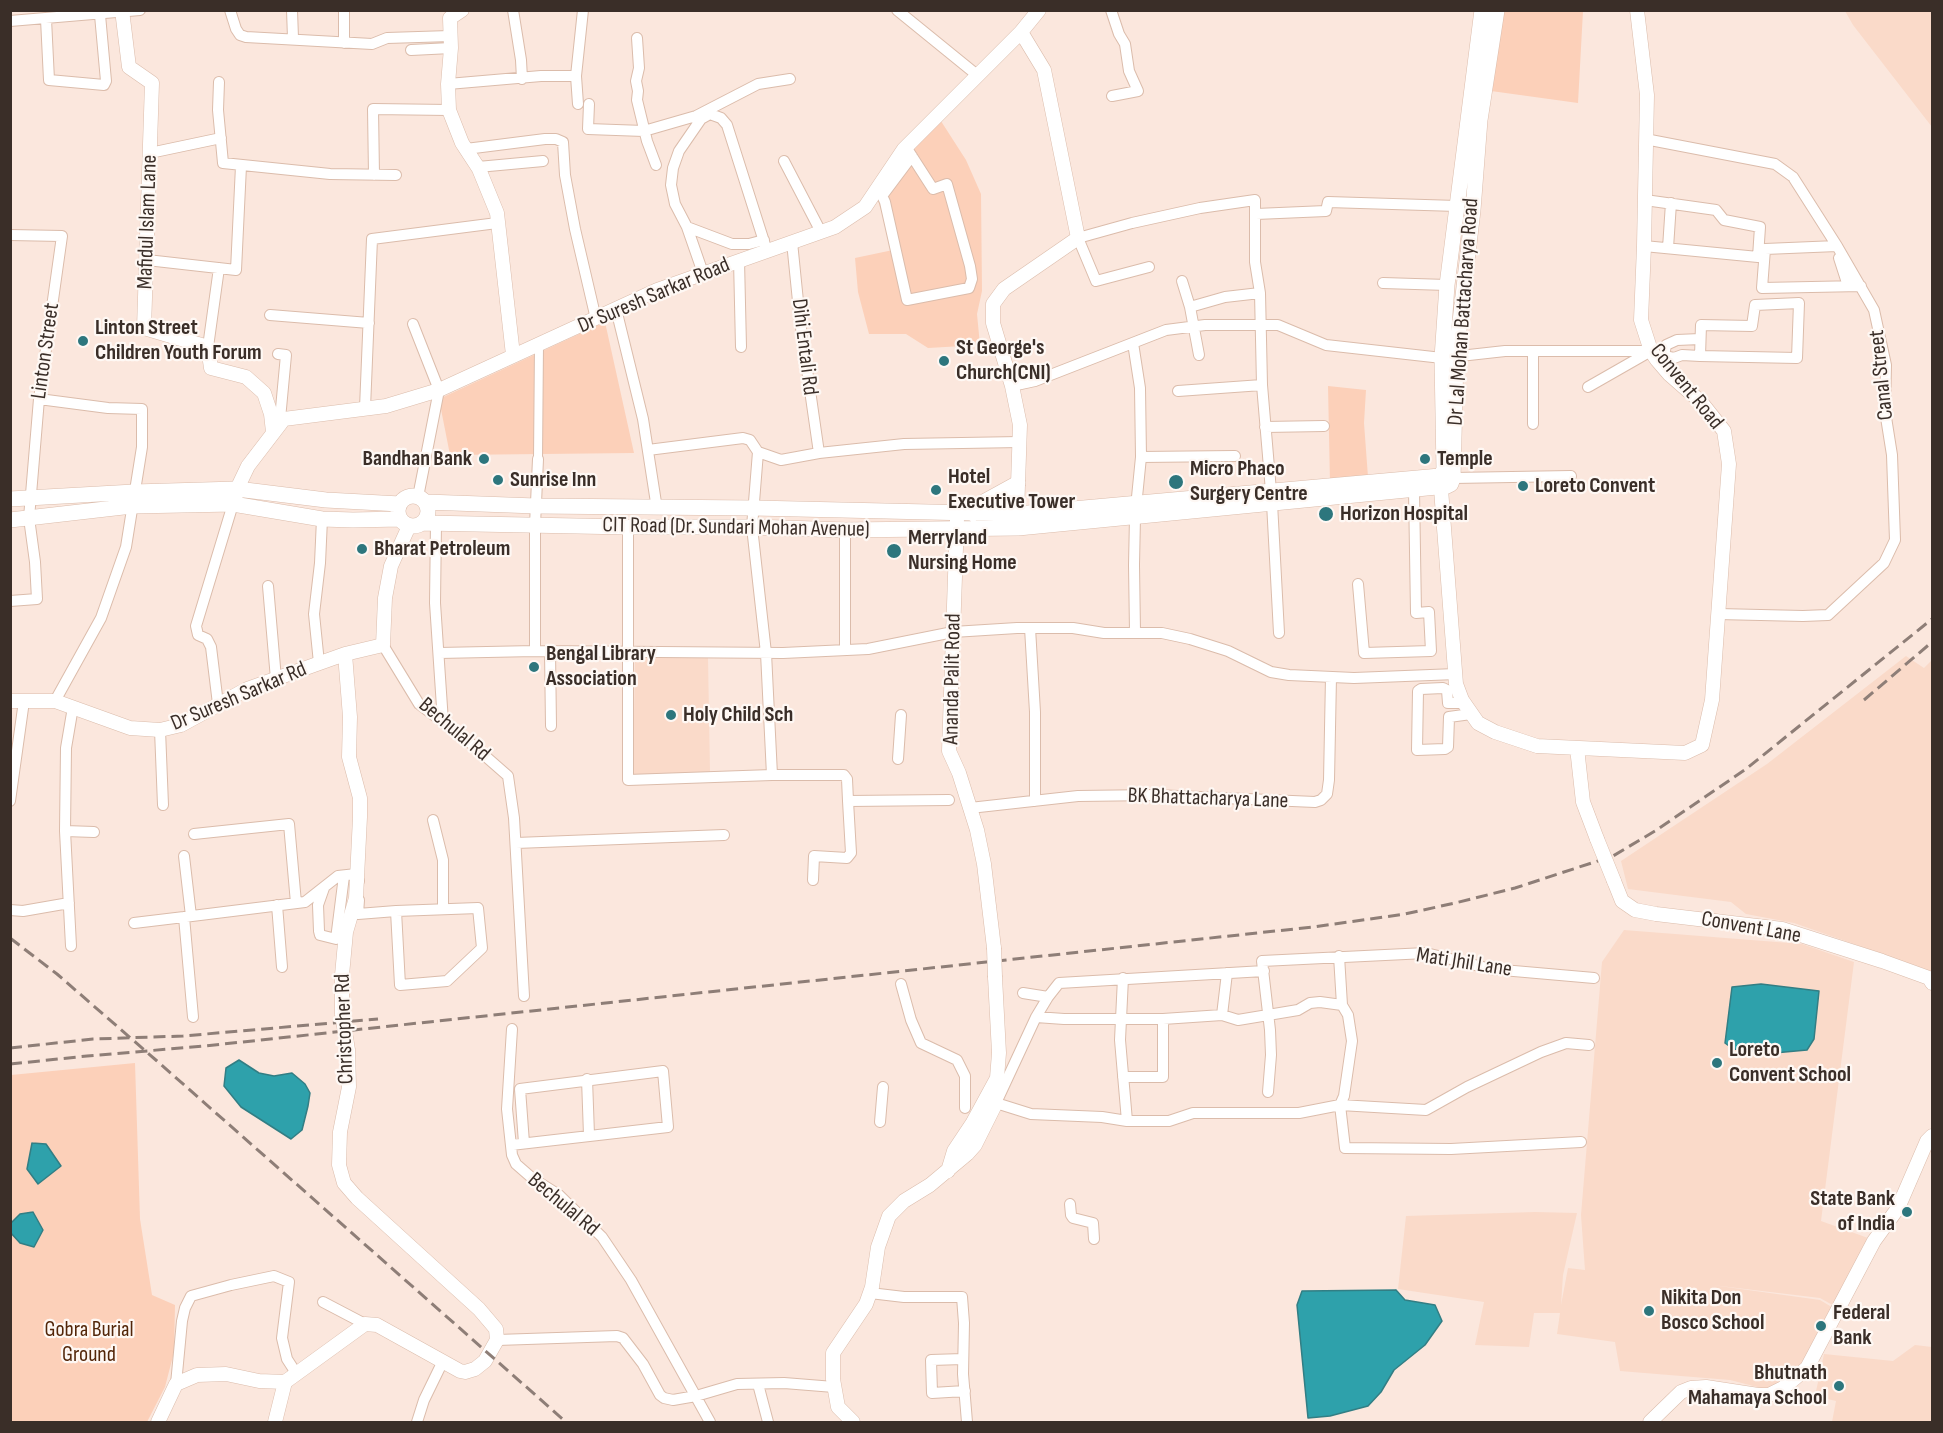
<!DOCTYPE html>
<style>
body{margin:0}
#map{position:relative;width:1943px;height:1433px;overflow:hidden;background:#fbe7dd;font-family:"Sofia Sans Condensed",sans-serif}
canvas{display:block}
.frame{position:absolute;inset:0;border:12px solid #3a2e28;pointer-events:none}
</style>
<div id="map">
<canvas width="1943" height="1433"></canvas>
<div class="frame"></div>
</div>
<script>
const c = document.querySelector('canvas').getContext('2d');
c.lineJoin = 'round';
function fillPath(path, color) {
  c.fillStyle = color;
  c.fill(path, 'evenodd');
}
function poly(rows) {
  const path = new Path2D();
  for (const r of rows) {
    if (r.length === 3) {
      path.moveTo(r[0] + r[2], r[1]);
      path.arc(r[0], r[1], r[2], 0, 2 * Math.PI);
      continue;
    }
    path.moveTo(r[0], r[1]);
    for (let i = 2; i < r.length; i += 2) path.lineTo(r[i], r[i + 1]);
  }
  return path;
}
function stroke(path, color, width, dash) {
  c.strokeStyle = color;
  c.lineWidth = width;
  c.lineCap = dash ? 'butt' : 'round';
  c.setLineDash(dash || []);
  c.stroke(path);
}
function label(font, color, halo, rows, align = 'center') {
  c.font = font + ' "Sofia Sans Condensed",sans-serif';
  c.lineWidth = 4.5;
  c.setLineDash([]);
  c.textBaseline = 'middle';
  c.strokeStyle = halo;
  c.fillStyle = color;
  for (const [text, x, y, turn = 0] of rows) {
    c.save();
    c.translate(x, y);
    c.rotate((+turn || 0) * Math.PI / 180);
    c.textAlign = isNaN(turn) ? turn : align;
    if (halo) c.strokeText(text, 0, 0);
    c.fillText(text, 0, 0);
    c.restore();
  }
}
const built = poly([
 [1845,11,1932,11,1932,127,1853,25],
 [1906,656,1924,668,1932,660,1932,976,1925,969,1794,923,1746,914,1731,902,1628,889,1621,861,1767,764],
 [635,657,708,658,710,772,633,776],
 [1624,930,1802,944,1854,962,1821,1221,1868,1238,1838,1308,1820,1298,1712,1285,1820,1300,1835,1309,1810,1358,1792,1376,1769,1390,1730,1380,1620,1371,1615,1342,1557,1334,1560,1313,1534,1313,1529,1347,1475,1345,1484,1302,1398,1289,1406,1216,1535,1212,1577,1213,1563,1275,1561,1305,1568,1268,1585,1270,1581,1215,1602,962],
 [1915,1345,1932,1347,1932,1422,1832,1422,1836,1401,1815,1396,1824,1354,1893,1361]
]);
const green = poly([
 [1501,11,1583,11,1578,103,1491,91],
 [939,118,966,160,981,194,982,291,977,314,980,345,928,348,906,334,869,334,858,292,855,258,893,250,877,197],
 [605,322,634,453,450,455,439,399],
 [1328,386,1366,390,1364,423,1368,477,1330,483],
 [135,1063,140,1219,152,1295,175,1305,174,1352,165,1387,147,1422,11,1422,11,1075]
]);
const water = poly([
 [1761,984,1819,991,1814,1039,1807,1050,1774,1053,1733,1049,1725,1043,1732,987,1761,984],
 [239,1060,259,1073,274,1076,292,1073,305,1084,310,1093,308,1106,302,1130,291,1139,241,1107,224,1086,226,1068,239,1060],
 [32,1143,46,1144,61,1166,38,1184,27,1169,32,1143],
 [33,1212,43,1230,34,1247,20,1243,10,1232,11,1223,20,1214,33,1212],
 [1396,1290,1405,1300,1435,1305,1442,1321,1425,1345,1394,1370,1381,1392,1368,1406,1330,1416,1308,1418,1297,1305,1302,1291,1396,1290]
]);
const pedestrian = poly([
 [538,459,539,344]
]);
const minor = poly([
 [230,10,236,29,240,35,246,37,372,44,387,38,450,36],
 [292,10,293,38],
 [344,10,344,43],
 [513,10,521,60,522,79],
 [897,10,977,75],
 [1111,10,1119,34,1125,44,1129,71,1138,91,1112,96],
 [46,19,49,80,104,85,106,81,100,15],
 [10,21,140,10],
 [637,38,639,68,636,81,638,91,637,100,647,141,656,165],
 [411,50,451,48],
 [219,82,218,110,223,163,330,174,396,175],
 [448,84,541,76,576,76],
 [578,104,576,76,583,10],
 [589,104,588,129,644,131,696,116,758,84,790,79],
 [1645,139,1775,164,1793,177,1837,246,1874,310,1886,365,1885,411,1892,455,1895,540,1884,563,1828,615,1803,616,1718,614],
 [466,149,545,139,556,139,563,142,565,175,575,229,596,319],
 [150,153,221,138],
 [784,161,821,232],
 [478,167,543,161],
 [374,175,373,109,449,110],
 [878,187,885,202,907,300,969,288,972,279,970,266,947,184,933,189,906,147],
 [882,196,912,156],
 [1256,214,1326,211,1328,202,1457,206],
 [687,227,732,244,749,244,764,240],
 [10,235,62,236,39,399,29,518,35,562,37,599,10,601],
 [792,242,800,321,819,453],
 [1644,246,1758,257,1760,227,1724,220,1716,210,1645,200],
 [1837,246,1765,249,1762,288,1861,286],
 [1668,248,1671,203],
 [1839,258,1848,286],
 [147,260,236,270,241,166],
 [739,260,741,347],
 [1149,267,1096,281,1078,238,1132,223,1200,208,1255,200,1255,262,1260,293,1262,385,1272,503,1279,633],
 [703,273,687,227,675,204,671,185,673,168,679,151,701,119,710,114,721,118,727,125,767,251],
 [1182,281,1190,307,1199,355],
 [1383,283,1447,285],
 [1190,307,1225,297,1260,293],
 [616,309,643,419,657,509],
 [270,315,369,323],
 [413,324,439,390,418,497],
 [1133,343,1140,388,1141,457,1135,517,1134,565,1135,632],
 [208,347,219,268],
 [1533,351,1533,424],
 [278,354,286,355,280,419,285,419],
 [1664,356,1674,358,1682,355,1700,356,1797,358,1799,303,1755,305,1752,326,1701,325,1700,356],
 [1660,358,1664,356,1666,345,1677,340,1700,339],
 [1012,386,1035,381,1166,330,1205,325,1278,325,1326,345,1442,358,1505,351,1651,351],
 [1588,387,1651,351],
 [1178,391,1262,385],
 [39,399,108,408,142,409,142,447,126,547,101,618,55,701],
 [365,408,372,239,497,223],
 [1265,427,1324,426],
 [648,450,743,438,750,440,758,452],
 [1141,457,1235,456],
 [1453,478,1571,476],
 [436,523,435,603,443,722],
 [628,527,628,780,772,775,766,653,752,527,758,452,781,460,819,453,904,444,1020,442],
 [845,530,845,650],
 [1358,584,1364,653,1431,651,1429,612,1416,613,1414,490],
 [268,586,276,679],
 [1030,628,1035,712,1035,801],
 [383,645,419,704,468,741,508,776,514,818,524,996],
 [535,651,535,525,538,459],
 [550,651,551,726],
 [439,653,535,651,783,653,868,649,953,632,1017,628,1073,628,1104,633,1162,633,1190,639,1228,651,1271,672,1289,675,1354,678,1456,674],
 [319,663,314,614,320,563,322,519],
 [1463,703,1448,703,1447,690,1443,688,1421,689,1418,691,1417,750,1445,749,1448,747,1449,717,1471,714],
 [218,704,211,647,207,639,198,635,196,626,233,504],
 [160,730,163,805],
 [898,759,901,715],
 [772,775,844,775,847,779,848,801,949,800],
 [10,801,24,701],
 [970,808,1078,796,1155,795,1315,802,1321,800,1327,794,1329,780,1331,677],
 [433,820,443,860,443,909],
 [65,831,94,832],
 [194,834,289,824,296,903],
 [516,843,724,835],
 [184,856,191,916],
 [813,880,814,856,847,858,851,853,848,801],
 [324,888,318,905,319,931,320,935,336,939,344,876],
 [359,900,358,914,396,911,478,908,482,948,447,981,400,985,396,911],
 [277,905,282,967],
 [10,910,23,911,69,903],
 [134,923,184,917],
 [71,946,65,831,66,748,73,707],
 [1339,956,1342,1005,1348,1015,1352,1041,1344,1096,1340,1105,1345,1148,1451,1149,1581,1142],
 [1123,978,1120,1040,1127,1121],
 [901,984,911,1020,921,1043,957,1060,965,1076,965,1108],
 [1023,993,1048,997,1059,983,1264,971],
 [1048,997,1036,1017,996,1103,1031,1114,1102,1117,1127,1121,1169,1121,1193,1113,1299,1113,1340,1105,1426,1110,1467,1087,1541,1052,1566,1043,1589,1045],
 [1222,1015,1227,973],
 [193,1017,184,917,305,902,338,876,356,874,359,881],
 [1036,1017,1064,1019,1163,1019,1222,1015,1238,1020,1298,1010,1310,1003,1320,1002,1342,1005],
 [512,1029,507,1109,512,1155,516,1164,532,1178,559,1195,602,1237,631,1280,710,1422],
 [1123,1077,1163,1077,1163,1019],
 [587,1079,589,1135],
 [1268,1092,1271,1055,1270,1030,1262,961,1426,953,1491,969,1594,978],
 [880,1122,883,1087],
 [511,1145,668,1127,663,1071,520,1089,524,1143],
 [1070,1204,1071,1215,1073,1218,1093,1223,1094,1239],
 [870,1293,904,1297,962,1297,964,1323,963,1374,967,1422],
 [323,1302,365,1324],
 [497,1340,617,1336,623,1338,643,1364,660,1395,664,1398,673,1400,696,1396,737,1384,784,1383,834,1387],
 [963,1359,931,1360,932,1393,965,1391],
 [176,1384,182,1321,185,1308,191,1296,231,1285,274,1276,289,1282,282,1338,287,1359,296,1373],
 [758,1384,768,1422],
 [417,1422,424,1400,443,1361]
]);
const tertiary = poly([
 [122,10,129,67,152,83,144,328,208,347,211,368,246,377,264,393,271,414,273,432],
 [462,10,450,18,451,48,448,84,449,110,462,143,479,169,497,213,513,355],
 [1440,476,1456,684,1462,700,1478,723,1495,732,1537,746,1685,753,1702,745,1712,700,1729,464,1724,431,1701,402,1669,374,1657,360,1651,351,1641,320,1644,246,1647,95,1637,10],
 [235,499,237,489,248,466,284,419,386,406,439,390,657,290,835,227,865,207,904,149,1021,32,1039,10],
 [1017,514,1020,425,1012,386,993,323,993,304,1004,289,1078,238,1044,70,1021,32],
 [957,518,949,751,959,773,977,830,984,864,994,948],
 [10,701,55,701,130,728,160,730,181,725,247,689,345,654,383,645,385,598,391,566,409,526],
 [1577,748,1583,802,1597,839],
 [1614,881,1622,901,1635,910,1656,914,1782,929,1882,961,1929,978,1932,983],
 [342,1014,342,975,346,932,356,898,360,817,360,798,349,757,350,717,345,654],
 [948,1171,954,1151,972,1124,997,1078,999,1053,995,977],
 [158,1422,176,1384,197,1375,226,1374,259,1381,285,1382],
 [275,1422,285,1382,365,1324,377,1325,460,1371,465,1372,475,1369,485,1361,497,1340,496,1329,479,1309,357,1198,344,1183,339,1165,340,1132,349,1087,348,1050],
 [853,1422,838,1407,833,1379,833,1353,866,1304,872,1287,878,1247,889,1216,904,1201,930,1185,967,1154,975,1145,996,1103],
 [1650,1422,1681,1392,1691,1388,1706,1387,1758,1395,1769,1395,1783,1388,1807,1368,1874,1241,1898,1208,1927,1141,1932,1136]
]);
const secondary = poly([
 [413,511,15],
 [10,499,134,492,237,489,326,500,400,504],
 [426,502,536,506,754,508,1017,514,1440,476,1444,470,1442,358,1447,285,1482,10],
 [973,514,978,505,1018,483],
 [10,520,132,506,233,504,322,519,353,520,400,519],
 [424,523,628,527,752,527,845,530,1018,528,1447,486,1451,484,1453,478,1456,356,1473,210,1480,120,1497,10]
]);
const rail = poly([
 [1864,700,1932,642],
 [10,938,57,974,157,1061,566,1422],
 [10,1048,93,1039,183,1036,378,1019],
 [10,1064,87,1056,205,1046,1313,927,1405,914,1455,903,1515,888,1613,856,1655,831,1746,769,1932,619]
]);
const tertiaryBridge = poly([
 [1597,839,1614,881],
 [994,948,995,977],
 [342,1014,348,1050]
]);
const markers = [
 [83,341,6,"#2d767d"],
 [944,361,6,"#2d767d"],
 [484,459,6,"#2d767d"],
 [1425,459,6,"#2d767d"],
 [498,480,6,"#2d767d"],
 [1176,482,8,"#2d767d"],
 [1523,486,6,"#2d767d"],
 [936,490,6,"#2d767d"],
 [1326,514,8,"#2d767d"],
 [362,549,6,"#2d767d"],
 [894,551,8,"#2d767d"],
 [534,667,6,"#2d767d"],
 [671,715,6,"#2d767d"],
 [1717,1063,6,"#2d767d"],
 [1907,1212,6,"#2d767d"],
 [1649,1311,6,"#2d767d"],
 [1821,1326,6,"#2d767d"],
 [1839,1386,6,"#2d767d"]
];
const streetNames = [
 ["Mafidul Islam Lane",148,222,-88],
 ["Dr Suresh Sarkar Road",654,296,-23],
 ["Dr Lal Mohan Battacharya Road",1464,312,-86],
 ["Dihi Entali Rd",804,347,83],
 ["Linton Street",46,351,-82],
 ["Canal Street",1882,375,-96],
 ["Convent Road",1686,387,51],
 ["CIT Road (Dr. Sundari Mohan Avenue)",736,528,1],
 ["Ananda Palit Road",953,679,-89],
 ["Dr Suresh Sarkar Rd",239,697,-23],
 ["Bechulal Rd",454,730,40],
 ["BK Bhattacharya Lane",1208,799,2],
 ["Convent Lane",1751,928,10],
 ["Mati Jhil Lane",1464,963,9],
 ["Christopher Rd",345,1029,-92],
 ["Bechulal Rd",563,1205,40]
];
const poiNames = [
 ["Linton Street",95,328],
 ["Children Youth Forum",95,353],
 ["St George's",956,348],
 ["Church(CNI)",956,373],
 ["Bandhan Bank",472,459,"right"],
 ["Temple",1437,459],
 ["Micro Phaco",1190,469],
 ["Surgery Centre",1190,494],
 ["Hotel",948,477],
 ["Executive Tower",948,502],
 ["Sunrise Inn",510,480],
 ["Loreto Convent",1535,486],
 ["Horizon Hospital",1340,514],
 ["Merryland",908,538],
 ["Nursing Home",908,563],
 ["Bharat Petroleum",374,549],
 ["Bengal Library",546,654],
 ["Association",546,679],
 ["Holy Child Sch",683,715],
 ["Loreto",1729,1050],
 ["Convent School",1729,1075],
 ["State Bank",1895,1199,"right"],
 ["of India",1895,1224,"right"],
 ["Nikita Don",1661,1298],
 ["Bosco School",1661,1323],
 ["Federal",1833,1313],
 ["Bank",1833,1338],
 ["Bhutnath",1827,1373,"right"],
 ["Mahamaya School",1827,1398,"right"]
];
const parkNames = [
 ["Gobra Burial",89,1330],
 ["Ground",89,1355]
];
fillPath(built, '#fadac9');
fillPath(green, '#fcd0b9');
fillPath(water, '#2ea1ab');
stroke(water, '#327e84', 1.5);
stroke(pedestrian, '#dbbcab', 10);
stroke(minor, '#dbbcab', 12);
stroke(tertiary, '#dbbcab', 15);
stroke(secondary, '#dbbcab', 16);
stroke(pedestrian, '#fff', 8);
stroke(minor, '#fff', 10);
stroke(tertiary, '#fff', 14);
stroke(secondary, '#fff', 15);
stroke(rail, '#8e7e77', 3, [12, 6]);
stroke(tertiaryBridge, '#dbbcab', 15, []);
stroke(tertiaryBridge, '#fff', 14);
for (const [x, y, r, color] of markers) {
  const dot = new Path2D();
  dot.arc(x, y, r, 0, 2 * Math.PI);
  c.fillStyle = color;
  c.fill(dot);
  stroke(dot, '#fef8f4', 2);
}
label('22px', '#3a2e28', '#fef8f4', streetNames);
label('bold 22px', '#3a2e28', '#fef8f4', poiNames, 'left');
label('22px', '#532609', '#fef8f4', parkNames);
</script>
